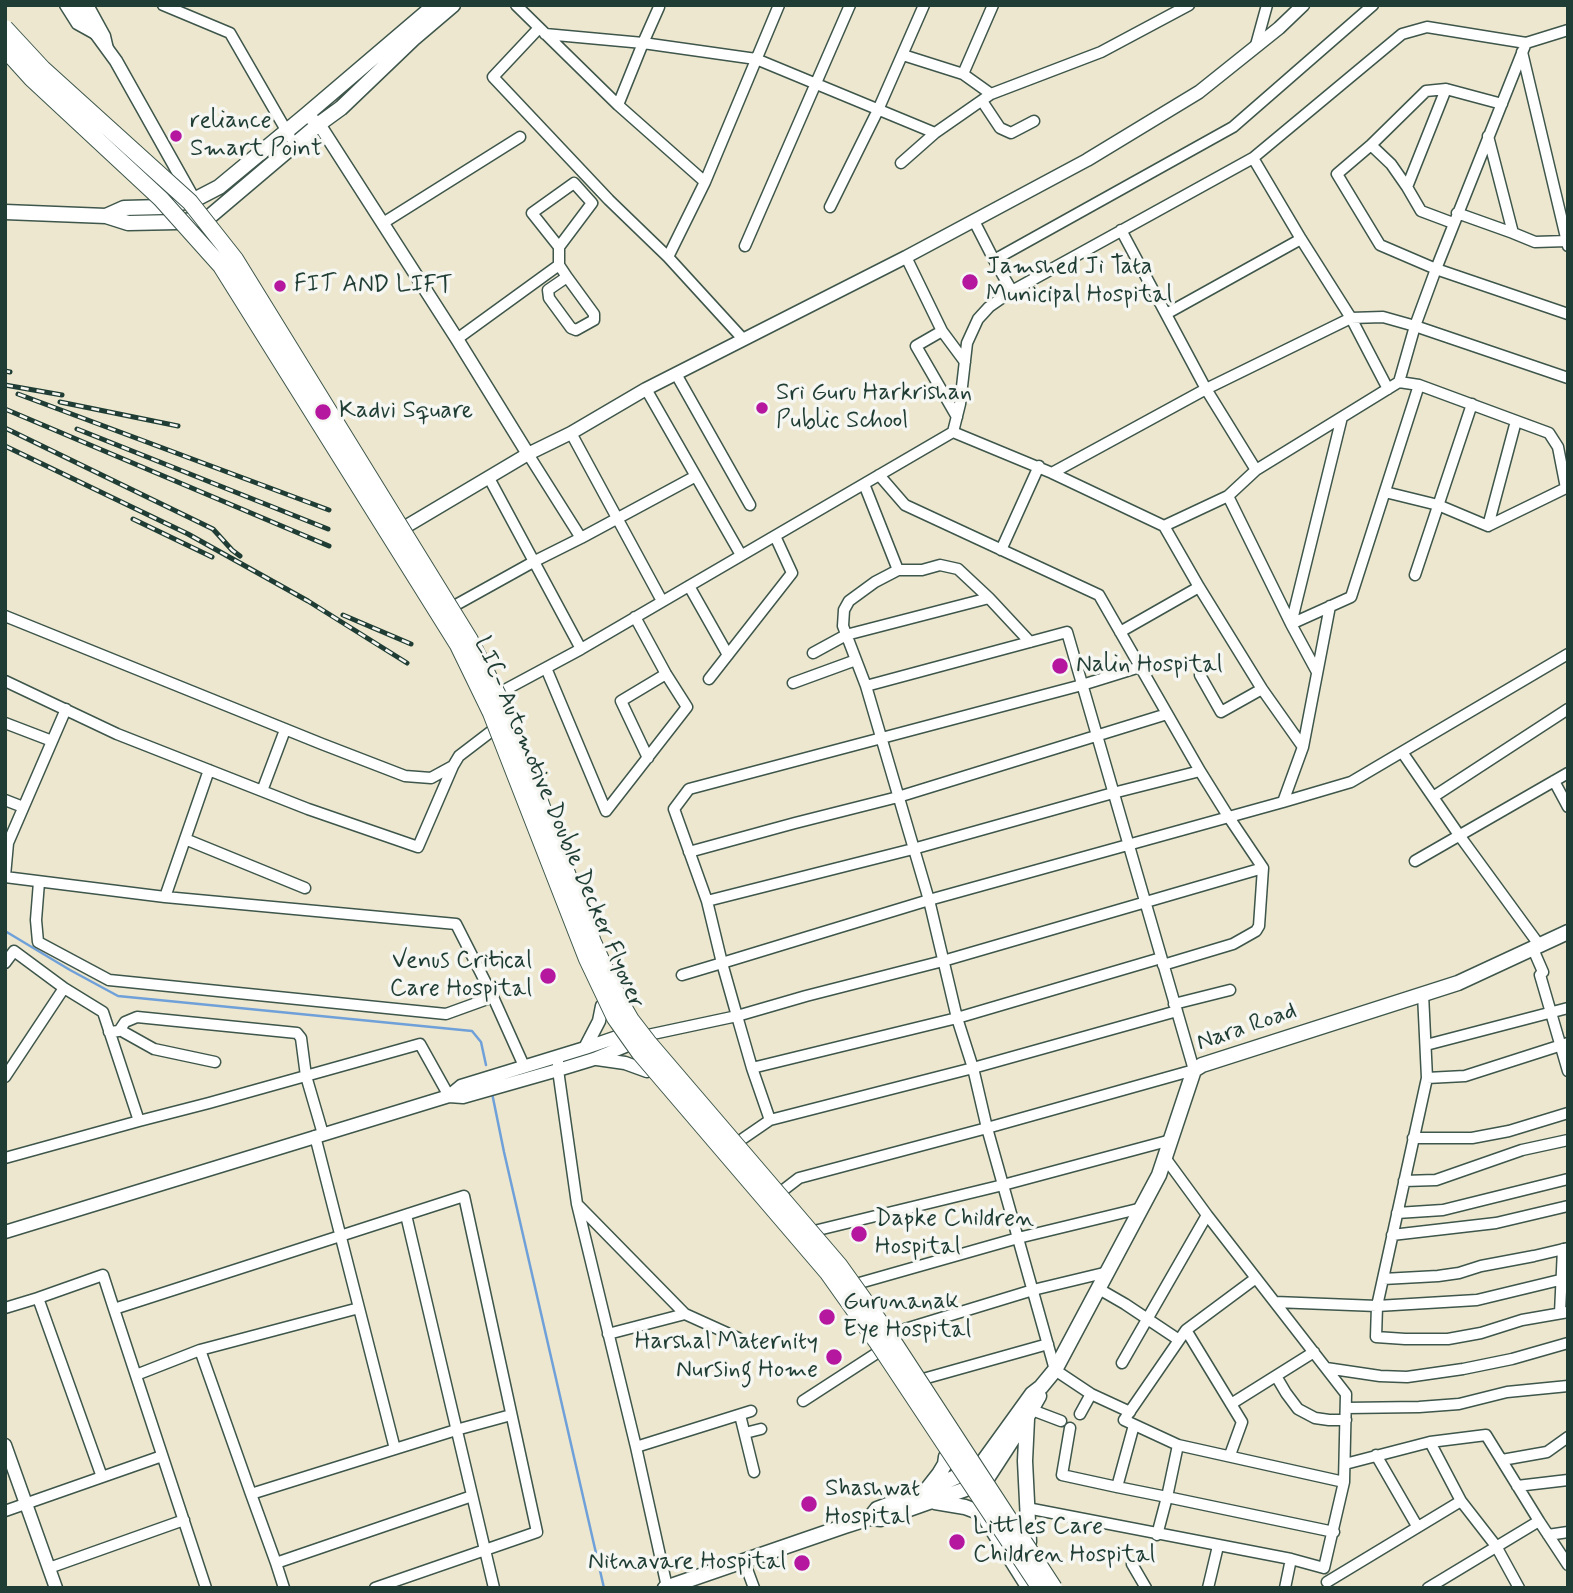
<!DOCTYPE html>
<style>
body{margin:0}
#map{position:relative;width:1573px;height:1593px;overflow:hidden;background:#ece7ce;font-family:Mynerve,sans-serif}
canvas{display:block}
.frame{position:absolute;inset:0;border:7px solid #1f3d34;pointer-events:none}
</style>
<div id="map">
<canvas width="1573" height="1593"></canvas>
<div class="frame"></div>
</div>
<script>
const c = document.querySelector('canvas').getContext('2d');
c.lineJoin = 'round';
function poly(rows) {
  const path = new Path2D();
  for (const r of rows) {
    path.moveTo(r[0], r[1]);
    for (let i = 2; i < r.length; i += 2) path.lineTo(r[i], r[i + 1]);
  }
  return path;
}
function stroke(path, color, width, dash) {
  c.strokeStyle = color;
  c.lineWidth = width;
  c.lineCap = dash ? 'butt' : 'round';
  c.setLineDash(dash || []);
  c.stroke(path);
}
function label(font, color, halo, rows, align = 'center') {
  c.font = font + ' Mynerve,sans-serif';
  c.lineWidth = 7;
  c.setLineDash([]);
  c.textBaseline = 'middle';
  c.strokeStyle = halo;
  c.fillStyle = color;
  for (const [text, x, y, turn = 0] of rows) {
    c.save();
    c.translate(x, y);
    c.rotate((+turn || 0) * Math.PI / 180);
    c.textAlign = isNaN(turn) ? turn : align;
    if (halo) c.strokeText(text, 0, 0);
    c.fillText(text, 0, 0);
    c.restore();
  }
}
const stream = poly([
 [5,931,70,970,118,996,472,1031,481,1042,486,1065],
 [492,1093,504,1152,604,1588]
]);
const minor = poly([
 [65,5,77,24,95,34],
 [88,5,105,36,108,49],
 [163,5,230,33,290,137],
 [516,5,618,105,705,182,779,5],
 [1373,5,1233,127,994,260,1012,291,989,307,978,319,967,343,960,404,953,432,1052,473,1206,389,1351,318,1383,317,1415,326,1568,378],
 [539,28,493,77,609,200,668,257,743,339],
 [545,34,643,43,756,59,935,133,901,163],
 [1256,45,1267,5],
 [1522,52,1568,246],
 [903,55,963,74,993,5],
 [1446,89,1407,187,1421,211,1453,223],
 [991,94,1101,52,1189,5],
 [982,101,1000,128,1011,133,1034,121],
 [1502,104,1446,89,1426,91,1371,145,1337,174,1380,245,1436,269,1568,314],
 [618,105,643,43,659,7],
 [935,133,991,94,963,74],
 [1371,145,1391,164,1407,187],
 [830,207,878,110,924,5],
 [1457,213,1513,233,1488,136],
 [974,221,994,260],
 [383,223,520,137],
 [1121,230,1206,389,1256,470],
 [1513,233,1535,242,1567,241],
 [745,246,850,5],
 [559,247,592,203,574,183,532,213,559,247,559,265,567,277,548,290,549,298,571,328,576,330,594,320,594,314,567,277],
 [668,257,705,182],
 [906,257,942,331],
 [1012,291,1253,158],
 [1166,314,1301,239],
 [457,339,559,265],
 [676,374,750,505],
 [646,389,741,555],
 [1388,389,1351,318,1301,239,1253,158,1402,34,1427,27,1526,43,1568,30],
 [957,417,916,346,942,331,965,362],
 [571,433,662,601],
 [528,454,581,538],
 [1052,473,1164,526,1228,496,1256,470,1399,382,1415,326,1436,269,1526,43],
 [489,478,581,649],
 [864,484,898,570,875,582,849,601,844,610,843,626,866,686,929,900,957,1018,973,1068,987,1128,1055,1370,1091,1394,1130,1412],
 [1385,492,1438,505,1488,526,1566,488,1558,447,1549,433,1419,385,1399,382],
 [1228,496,1291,624,1342,417],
 [1488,526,1516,421],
 [1001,550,1039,466],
 [898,570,922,570,940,565,958,569,989,598,1030,642],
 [1415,575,1472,404],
 [689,586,728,655],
 [454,606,535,561,581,538,696,476],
 [5,616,322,744,405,776,431,778,453,766,459,756,493,730],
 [1120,632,1199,587],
 [813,653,846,635,989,598],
 [546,668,606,811,687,707,666,674,635,617],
 [1317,672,1291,624,1351,597,1419,385],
 [1200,675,1221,712,1262,689],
 [709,679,792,573,775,536],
 [5,681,117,734,308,809,418,847,453,766],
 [793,683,856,660],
 [501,692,581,649,953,432],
 [5,723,52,741],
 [1303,747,1330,606],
 [1402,752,1459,835,1540,946],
 [648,758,621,701,666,674],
 [1554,781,1568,807],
 [262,791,285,730],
 [1433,797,1568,709],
 [5,800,23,807],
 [1283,802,1351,782,1568,654],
 [185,839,305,888],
 [689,852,795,823,898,797,1167,714],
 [1415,861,1568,773],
 [5,876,8,843,66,709],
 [5,877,165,897,456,924,493,997,524,1066],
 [39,882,36,920,38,942,109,980,446,1014,493,997],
 [165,897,209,770],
 [707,901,674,809,689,789,1082,685,1140,667],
 [1533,949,1543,972,1540,975,1568,1071],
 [5,963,14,951,64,988],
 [1163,965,1233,944,1256,931,1259,926,1263,868],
 [682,975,722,963,707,901,913,849,1113,793,1200,771,1099,595,905,505,879,475],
 [1174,1004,1230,990],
 [120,1030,154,1049,215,1062],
 [109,1032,119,1031,125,1022,137,1017,297,1033,301,1038,306,1076,323,1134],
 [648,1035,737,1016,722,963,929,900,1283,802,1303,747,1262,689,1199,587,1164,526],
 [1426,1045,1568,1008],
 [558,1056,558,1070,577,1204,636,1447,667,1587],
 [752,1068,737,1016,806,996,943,961,1263,868,1228,816,1200,771],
 [5,1077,64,988,103,1012,139,1121,5,1158],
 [1427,1078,1465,1076,1568,1043],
 [770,1120,752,1068,957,1018,1161,958],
 [139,1121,209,1103,420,1044,449,1096],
 [315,1136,359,1308],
 [1413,1138,1472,1138,1509,1131,1568,1113],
 [738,1142,770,1120,973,1068,1177,1011],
 [1404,1181,1436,1180,1522,1150,1568,1140],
 [773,1198,799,1178,987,1128,1194,1070,1067,632,866,686],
 [579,1206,685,1314,738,1338],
 [1397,1213,1443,1210,1568,1179],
 [406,1215,494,1588],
 [814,1231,1003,1185,1171,1140],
 [1392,1235,1496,1223,1568,1206],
 [1568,1278,1477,1300,1377,1306,1376,1337,1405,1339,1448,1339,1481,1333,1522,1320,1568,1312],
 [1383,1279,1438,1276,1459,1273,1481,1266,1534,1256,1568,1248],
 [856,1284,1018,1238,1142,1208],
 [1099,1289,1125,1304,1179,1340],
 [1275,1302,1377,1306,1427,1078,1423,994],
 [5,1308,38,1298],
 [1560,1313,1563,1249],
 [1186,1330,1256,1278],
 [892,1333,1033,1290,1108,1272],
 [608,1334,685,1314],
 [1122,1363,1207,1215],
 [1326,1368,1380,1376,1407,1377,1463,1369,1512,1359,1568,1343],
 [136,1375,200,1350],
 [1276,1376,1286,1393,1298,1409,1315,1418,1329,1420,1346,1420],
 [923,1379,1048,1344],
 [803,1401,877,1353],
 [1231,1404,1314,1352],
 [1346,1408,1419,1407,1459,1404,1507,1392,1568,1386],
 [1032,1410,1061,1421],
 [1080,1414,1091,1394],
 [740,1415,754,1472],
 [1070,1428,1062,1475,1117,1487,1167,1497,1178,1445,1344,1482],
 [745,1433,761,1429],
 [1430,1442,1486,1435,1539,1521],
 [1178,1445,1124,1420,1186,1330,1242,1422,1230,1455],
 [636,1447,751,1411],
 [395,1449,359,1308,200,1350,251,1494,395,1449,456,1430,511,1415],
 [1376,1455,1417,1526],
 [1502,1460,1547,1452,1568,1437],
 [1345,1464,1430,1442,1461,1501],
 [102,1477,38,1298,103,1275,114,1309],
 [1517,1486,1568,1480],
 [1117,1487,1134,1425],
 [251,1494,276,1563,472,1496],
 [1027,1508,1291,1559,1324,1568,1344,1482,1346,1394,1207,1215,1166,1159],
 [5,1511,162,1456],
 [1157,1535,1167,1497,1334,1532],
 [1548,1535,1568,1532],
 [744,1561,754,1588],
 [276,1563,284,1588],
 [1132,1564,1146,1588],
 [49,1568,184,1520],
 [1327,1582,1461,1501,1496,1546,1519,1588],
 [206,1588,114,1309,464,1196,537,1532,375,1588],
 [1208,1588,1218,1546],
 [1285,1588,1291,1559],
 [1428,1588,1539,1521,1568,1565]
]);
const tertiary = poly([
 [75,5,116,61,194,200],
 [306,115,319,124,457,339,528,454],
 [395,533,528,454,571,433,646,389,906,257,1087,160,1199,92,1279,28,1303,5],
 [585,1048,599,1021,602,1006],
 [597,1059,625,1063,647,1071],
 [449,1096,461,1086,585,1048,620,1036,631,1029],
 [5,1232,449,1096,463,1097,558,1070,594,1059,640,1040],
 [5,1445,56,1588]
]);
const secondary = poly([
 [5,212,106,216,128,223,177,222,208,218,319,124,341,108,413,39,453,5],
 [106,216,124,208,163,207,194,200,219,187,306,115,435,5],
 [1027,1419,1025,1461,1029,1542],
 [928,1488,939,1474,945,1464,946,1457],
 [935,1502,965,1507,981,1513],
 [870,1518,877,1509,927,1490,980,1466,1032,1394,1041,1387,1055,1370,1159,1175,1194,1070,1202,1065,1458,983,1568,932],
 [987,1521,1029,1588],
 [665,1588,845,1526,870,1518,881,1519,966,1489,988,1477,1027,1417,1039,1396]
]);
const rail = poly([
 [5,35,64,95,180,199,220,244,470,646,502,713,581,921,605,982,633,1027,662,1065,804,1227,841,1273,879,1325,1052,1588],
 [5,371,10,372],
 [5,385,62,395],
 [18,394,329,510],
 [60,402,178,426],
 [5,409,329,546],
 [5,428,213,529,232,550,240,556],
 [77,429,328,529],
 [5,446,188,534,308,601,407,663],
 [133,519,212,557],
 [343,615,411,644]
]);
const primaryBridge = poly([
 [5,28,43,69,190,202,235,259,470,640,505,709,593,942,620,1001,631,1020,648,1042,839,1265,889,1335,1054,1588],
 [5,49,32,79,161,199,221,266,458,645,491,713,587,959,615,1018,639,1052,828,1273,877,1342,1040,1588]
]);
const markers = [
 [176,136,7,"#b5179e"],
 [970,282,9,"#b5179e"],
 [280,286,7,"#b5179e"],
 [762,408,7,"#b5179e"],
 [323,412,9,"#b5179e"],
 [1060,666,9,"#b5179e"],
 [548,976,9,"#b5179e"],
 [859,1234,9,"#b5179e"],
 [827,1317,9,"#b5179e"],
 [834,1357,9,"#b5179e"],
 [809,1504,9,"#b5179e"],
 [957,1542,9,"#b5179e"],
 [802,1563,9,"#b5179e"]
];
const poiNames = [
 ["reliance",190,122],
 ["Smart Point",190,150],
 ["Jamshed Ji Tata",986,268],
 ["Municipal Hospital",986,296],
 ["FIT AND LIFT",294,286],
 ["Sri Guru Harkrishan",776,394],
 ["Public School",776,422],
 ["Kadvi Square",339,412],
 ["Nalin Hospital",1076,666],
 ["Venus Critical",532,962,"right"],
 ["Care Hospital",532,990,"right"],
 ["Dapke Children",875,1220],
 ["Hospital",875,1248],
 ["Gurunanak",843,1303],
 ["Eye Hospital",843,1331],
 ["Harshal Maternity",818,1343,"right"],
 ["Nursing Home",818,1371,"right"],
 ["Shashwat",825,1490],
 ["Hospital",825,1518],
 ["Littles Care",973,1528],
 ["Children Hospital",973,1556],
 ["Nitnavare Hospital",786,1563,"right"]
];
const streetNames = [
 ["LIC- Automotive Double Decker Flyover",558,823,67],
 ["Nara Road",1247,1028,-19]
];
stroke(stream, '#6fa0d9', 2.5);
stroke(minor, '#3e564b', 13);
stroke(tertiary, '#3e564b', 15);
stroke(secondary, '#3e564b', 17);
stroke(minor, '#fff', 10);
stroke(tertiary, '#fff', 12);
stroke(secondary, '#fff', 14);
stroke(rail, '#1f3d34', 5);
stroke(rail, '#f6f6f2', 2.5, [8]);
stroke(primaryBridge, '#3e564b', 18, []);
stroke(primaryBridge, '#fff', 16);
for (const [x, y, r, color] of markers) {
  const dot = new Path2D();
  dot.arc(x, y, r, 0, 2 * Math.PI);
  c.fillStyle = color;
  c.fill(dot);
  stroke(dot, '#f6f6f2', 2.5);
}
label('24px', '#1f3d34', '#f6f6f2', poiNames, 'left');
label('24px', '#1f3d34', '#f6f6f2', streetNames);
</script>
